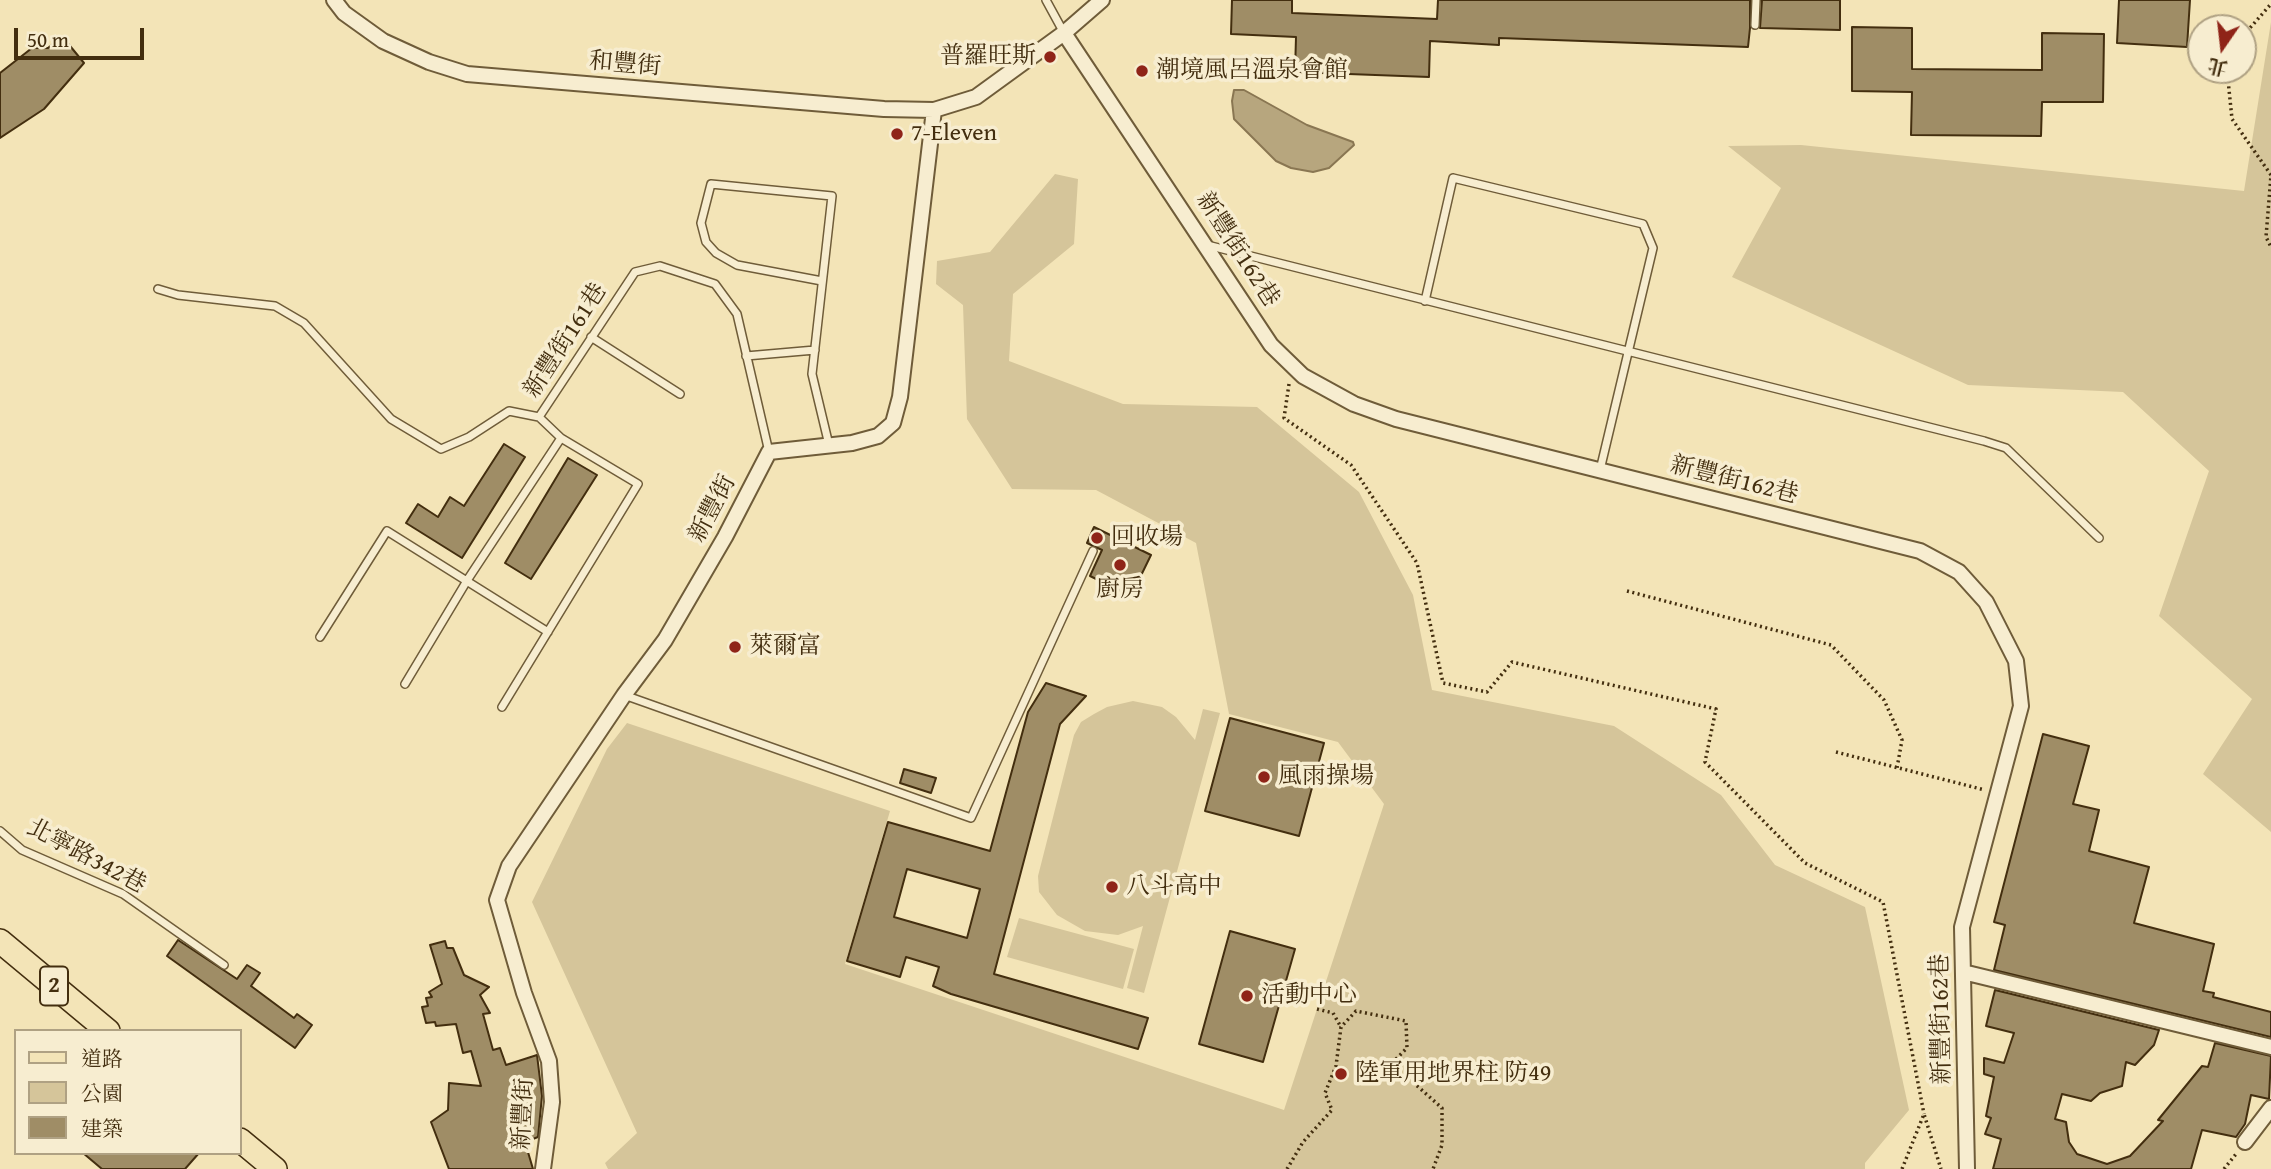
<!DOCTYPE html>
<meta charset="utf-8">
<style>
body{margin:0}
#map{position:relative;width:2271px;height:1169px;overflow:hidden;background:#f3e4b7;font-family:"Gentium Book Plus","Noto Serif TC",serif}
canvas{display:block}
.legend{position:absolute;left:14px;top:1029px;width:228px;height:126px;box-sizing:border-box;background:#f7edd0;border:2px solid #afa183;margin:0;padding:9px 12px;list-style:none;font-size:21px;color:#432e0f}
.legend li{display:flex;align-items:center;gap:14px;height:35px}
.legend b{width:35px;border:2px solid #afa183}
.north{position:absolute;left:2187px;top:14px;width:70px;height:70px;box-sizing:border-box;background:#f7edd0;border:2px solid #afa183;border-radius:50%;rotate:194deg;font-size:19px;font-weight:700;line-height:28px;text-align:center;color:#432e0f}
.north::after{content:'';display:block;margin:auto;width:24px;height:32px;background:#8f2418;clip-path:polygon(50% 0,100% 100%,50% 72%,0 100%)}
.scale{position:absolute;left:14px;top:28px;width:130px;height:32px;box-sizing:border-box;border:4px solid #432e0f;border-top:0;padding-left:9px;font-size:21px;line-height:24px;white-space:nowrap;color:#432e0f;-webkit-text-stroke:5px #f7edd0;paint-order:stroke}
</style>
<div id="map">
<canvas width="2271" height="1169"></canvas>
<ul class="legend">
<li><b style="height:9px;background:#f3e4b7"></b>道路</li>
<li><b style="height:19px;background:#d5c59a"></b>公園</li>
<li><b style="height:19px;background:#9f8d66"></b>建築</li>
</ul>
<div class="north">北</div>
<div class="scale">50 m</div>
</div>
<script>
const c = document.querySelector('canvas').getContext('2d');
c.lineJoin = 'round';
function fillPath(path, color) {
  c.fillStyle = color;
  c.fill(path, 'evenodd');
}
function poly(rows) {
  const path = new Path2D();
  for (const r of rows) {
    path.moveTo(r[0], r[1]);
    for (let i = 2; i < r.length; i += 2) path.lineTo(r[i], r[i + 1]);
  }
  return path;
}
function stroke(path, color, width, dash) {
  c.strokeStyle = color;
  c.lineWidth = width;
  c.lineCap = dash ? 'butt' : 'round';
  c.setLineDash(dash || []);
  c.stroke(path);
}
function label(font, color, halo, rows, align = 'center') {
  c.font = font + ' "Gentium Book Plus","Noto Serif TC",serif';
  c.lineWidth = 7;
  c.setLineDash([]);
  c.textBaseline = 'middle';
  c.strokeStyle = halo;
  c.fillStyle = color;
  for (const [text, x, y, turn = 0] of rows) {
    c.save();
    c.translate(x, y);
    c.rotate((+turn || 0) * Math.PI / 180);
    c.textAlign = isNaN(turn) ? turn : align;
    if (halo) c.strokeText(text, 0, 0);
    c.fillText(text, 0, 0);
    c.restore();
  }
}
const green = poly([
 [2271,22,2271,832,2203,774,2252,699,2159,616,2209,471,2123,392,1968,385,1732,277,1781,188,1728,146,1801,145,2244,191],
 [1055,174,1078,179,1074,244,1013,294,1009,361,1123,404,1257,407,1359,492,1413,595,1432,690,1614,726,1721,795,1775,865,1865,907,1909,1110,1865,1163,1865,1169,608,1169,605,1163,637,1133,532,902,607,749,627,723,890,811,845,964,1284,1110,1384,804,1338,742,1229,714,1196,543,1096,490,1012,489,967,419,963,305,936,284,937,261,990,252],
 [1133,701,1162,707,1176,717,1195,740,1203,709,1220,713,1144,993,1127,988,1143,926,1118,935,1085,931,1057,915,1039,892,1038,876,1074,735,1081,722,1094,714,1107,707],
 [1019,918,1134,949,1123,989,1007,957]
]);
const water = poly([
 [1234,90,1244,90,1307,125,1353,142,1354,145,1329,168,1313,172,1291,168,1276,161,1234,119,1232,101,1234,90]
]);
const building = poly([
 [1232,0,1292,0,1292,13,1437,19,1438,0,1750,0,1750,28,1748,47,1499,38,1499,45,1430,41,1429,77,1295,72,1296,37,1231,34,1232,0],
 [1762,0,1840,0,1840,30,1760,28,1762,0],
 [2119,0,2190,0,2187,47,2117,43,2119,0],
 [1852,27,1912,28,1912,69,2042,70,2042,33,2104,34,2103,102,2042,102,2041,136,1911,135,1912,92,1852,91,1852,27],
 [59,39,66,41,84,63,44,109,0,138,0,73,32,48,48,48,59,39],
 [504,444,525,457,462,558,406,523,418,504,438,517,450,497,464,506,504,444],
 [568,458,597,475,531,579,505,563,568,458],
 [1094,527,1151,555,1131,596,1090,576,1102,550,1087,543,1094,527],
 [1046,683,1086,696,1060,724,994,974,1148,1018,1138,1049,951,994,933,986,939,967,906,957,900,977,847,961,888,822,990,851,1028,712,1046,683],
 [907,869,980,889,967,938,894,917,907,869],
 [1230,718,1324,743,1299,836,1205,811,1230,718],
 [2043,734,2089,746,2073,804,2099,810,2089,851,2149,867,2134,923,2214,944,2203,991,2214,993,2213,997,2271,1012,2271,1037,1994,970,2005,925,1994,922,2043,734],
 [904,769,936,778,931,793,900,783,904,769],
 [1230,931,1295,949,1263,1062,1199,1044,1230,931],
 [178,940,237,979,247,965,260,973,251,986,294,1018,297,1014,312,1025,295,1048,167,956,178,940],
 [445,941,447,948,453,948,464,975,489,987,480,995,490,1013,483,1014,493,1050,500,1048,506,1065,537,1055,542,1096,538,1137,525,1142,533,1169,449,1169,431,1122,448,1110,449,1083,481,1086,471,1051,463,1053,456,1024,436,1026,435,1022,426,1023,422,1007,428,1006,426,998,432,997,429,992,442,984,430,945,445,941],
 [1995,990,2159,1030,2154,1045,2135,1065,2126,1062,2122,1086,2100,1093,2091,1101,2062,1094,2055,1119,2066,1122,2069,1142,2077,1154,2107,1164,2130,1156,2163,1121,2158,1120,2202,1066,2208,1067,2215,1043,2271,1056,2269,1099,2251,1095,2245,1124,2236,1137,2202,1130,2191,1169,1993,1169,2001,1139,1985,1134,1991,1118,1986,1116,1994,1077,1984,1074,1984,1058,2004,1063,2014,1033,1986,1026,1995,990],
 [83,1153,199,1153,185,1169,102,1169,83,1153]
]);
const path = poly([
 [2243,36,2271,4],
 [2227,70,2232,119,2271,175,2266,237,2271,247],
 [1289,384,1284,418,1351,465,1417,563,1443,683,1487,692,1512,662,1716,709,1705,762,1805,863,1883,902,1924,1114],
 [1627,591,1831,645,1884,700,1902,740,1897,768],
 [1836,752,1985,790],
 [1317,1009,1333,1013,1341,1027],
 [1287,1169,1303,1142,1332,1110,1325,1093,1336,1066,1341,1027,1356,1011,1406,1021,1407,1048,1387,1068,1415,1084,1442,1108,1442,1145,1433,1169],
 [1902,1169,1924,1114,1941,1169],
 [2224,1169,2236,1154]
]);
const lane = poly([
 [1046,0,1064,33],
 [1755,25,1756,0],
 [1207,245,1984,441,2006,448,2099,538],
 [822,281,737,265,716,253,706,242,701,223,711,184,832,196,812,374,829,445],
 [158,289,178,295,275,306,304,323,391,419,441,449,469,437,509,411,539,417],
 [1425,301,1453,178,1643,224,1653,248,1600,470],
 [591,337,680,394],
 [746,356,815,350],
 [320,637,387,531,548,632],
 [405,684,468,579,561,438,539,417,635,272,660,266,715,284,737,314,769,452],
 [624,695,971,818,1093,551],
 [502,707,638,484,561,438],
 [0,831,22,850,123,894,224,965]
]);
const street = poly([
 [334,0,344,13,383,41,429,62,467,74,884,109,934,110,976,97,1064,33,1102,0],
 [1064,33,1271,345,1303,376,1354,404,1396,419,1920,551,1959,572,1986,602,2016,661,2021,706,1962,927,1967,1169],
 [1963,972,2271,1047],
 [2245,1142,2271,1108],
 [543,1169,552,1102,549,1061,524,993,497,900,509,866,624,695,665,640,725,537,769,452,852,443,878,436,893,423,900,397,934,110]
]);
const primary = poly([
 [0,941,108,1031],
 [240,1140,275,1169]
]);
const markers = [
 [1050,57,7,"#8f2418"],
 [1142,71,7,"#8f2418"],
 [897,134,7,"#8f2418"],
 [1097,538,7,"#8f2418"],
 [1120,565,7,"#8f2418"],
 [735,647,7,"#8f2418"],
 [1264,777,7,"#8f2418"],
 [1112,887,7,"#8f2418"],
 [1247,996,7,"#8f2418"],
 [1341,1074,7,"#8f2418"]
];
const shields = [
 [54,986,28]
];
const shieldNames = [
 ["2",54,986]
];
const poiNames = [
 ["普羅旺斯",1036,57,"right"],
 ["潮境風呂溫泉會館",1156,71],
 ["7-Eleven",911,134],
 ["回收場",1111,538],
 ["廚房",1120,590,"center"],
 ["萊爾富",749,647],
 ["風雨操場",1278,777],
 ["八斗高中",1126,887],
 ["活動中心",1261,996],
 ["陸軍用地界柱 防49",1355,1074]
];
const streetNames = [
 ["和豐街",625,65,5],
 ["新豐街162巷",1237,250,57],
 ["新豐街161巷",566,341,-57],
 ["新豐街162巷",1734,481,14],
 ["新豐街",713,509,-62],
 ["北寧路342巷",86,857,28],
 ["新豐街162巷",1942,1019,-91],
 ["新豐街",524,1114,-87]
];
fillPath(green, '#d5c59a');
fillPath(water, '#b7a67e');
stroke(water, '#897652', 2);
fillPath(building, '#9f8d66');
stroke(building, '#432e0f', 2);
stroke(lane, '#6f5c39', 10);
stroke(street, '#6f5c39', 18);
stroke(primary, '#432e0f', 26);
stroke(path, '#432e0f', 3.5, [2, 3.5]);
stroke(lane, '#f7edd0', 7);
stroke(street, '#f7edd0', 14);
stroke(primary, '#f3e4b7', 23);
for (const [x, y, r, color] of markers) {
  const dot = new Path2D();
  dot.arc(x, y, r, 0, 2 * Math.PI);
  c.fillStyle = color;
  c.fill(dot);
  stroke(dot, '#f7edd0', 2.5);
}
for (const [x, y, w] of shields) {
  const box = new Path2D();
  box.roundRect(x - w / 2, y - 19.5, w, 39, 5);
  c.fillStyle = '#f7edd0';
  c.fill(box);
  stroke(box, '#432e0f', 2);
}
label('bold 23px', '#432e0f', null, shieldNames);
label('24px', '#432e0f', '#f7edd0', poiNames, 'left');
label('24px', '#432e0f', '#f7edd0', streetNames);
</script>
